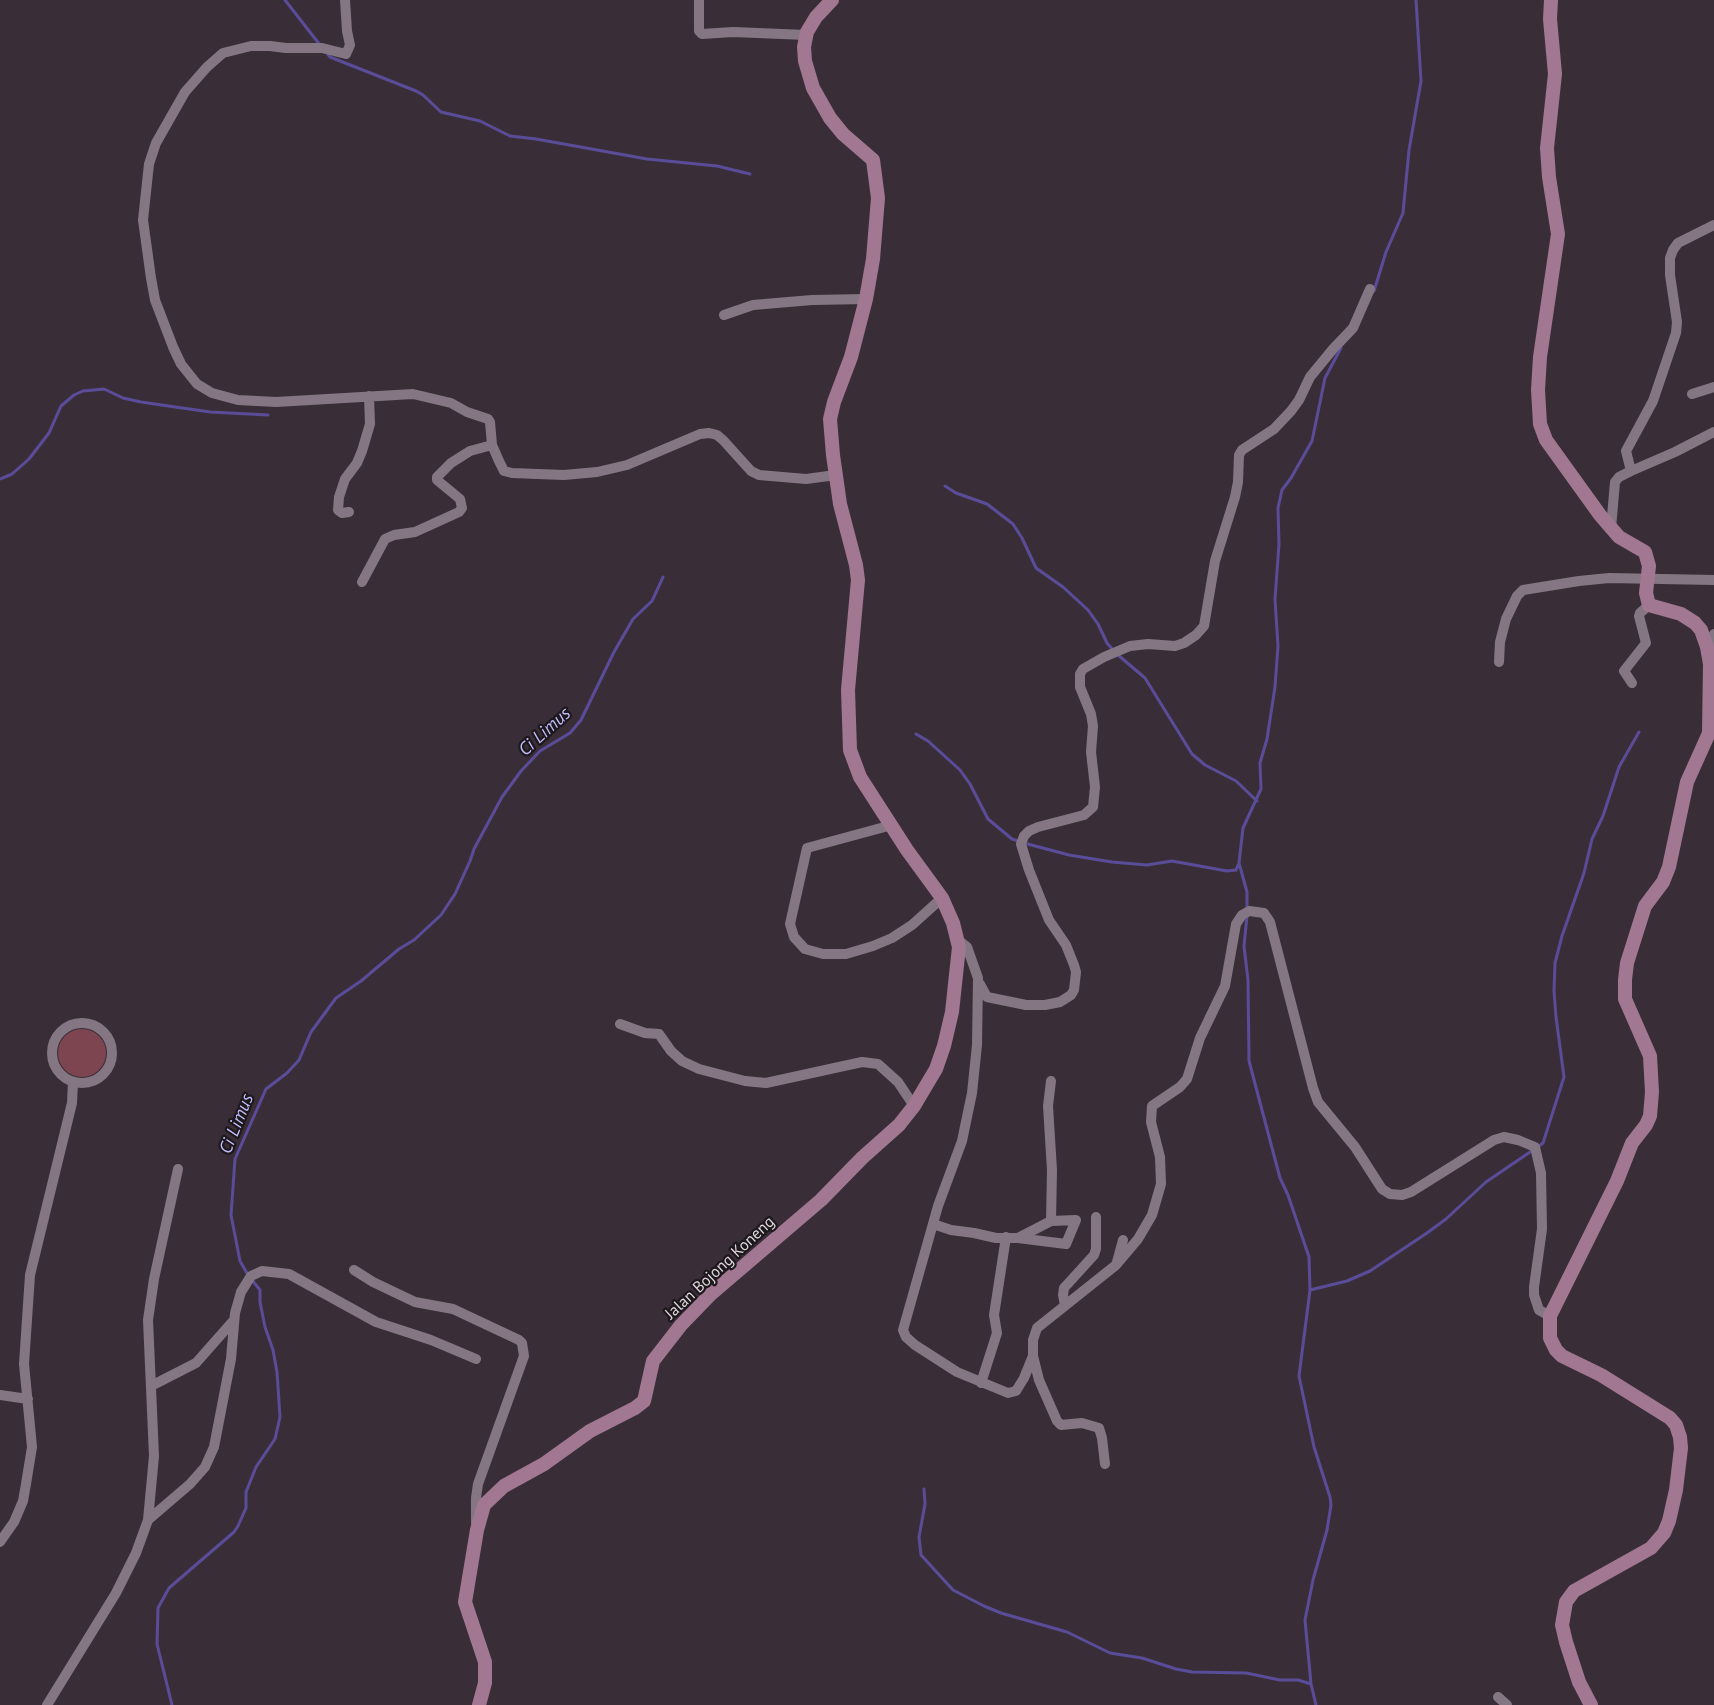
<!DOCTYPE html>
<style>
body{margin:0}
canvas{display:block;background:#392e38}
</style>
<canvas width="1714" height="1705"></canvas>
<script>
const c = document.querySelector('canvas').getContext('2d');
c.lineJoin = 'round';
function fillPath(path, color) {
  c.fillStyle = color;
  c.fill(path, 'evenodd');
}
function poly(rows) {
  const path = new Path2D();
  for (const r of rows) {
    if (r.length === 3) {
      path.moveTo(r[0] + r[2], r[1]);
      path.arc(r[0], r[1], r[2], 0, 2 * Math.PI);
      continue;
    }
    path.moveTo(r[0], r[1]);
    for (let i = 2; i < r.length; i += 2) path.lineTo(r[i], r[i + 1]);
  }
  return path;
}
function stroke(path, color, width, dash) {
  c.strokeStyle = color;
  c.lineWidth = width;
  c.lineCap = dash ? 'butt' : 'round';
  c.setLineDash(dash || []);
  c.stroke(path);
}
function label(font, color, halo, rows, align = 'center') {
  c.font = font + ' "PT Sans",sans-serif';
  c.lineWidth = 4.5;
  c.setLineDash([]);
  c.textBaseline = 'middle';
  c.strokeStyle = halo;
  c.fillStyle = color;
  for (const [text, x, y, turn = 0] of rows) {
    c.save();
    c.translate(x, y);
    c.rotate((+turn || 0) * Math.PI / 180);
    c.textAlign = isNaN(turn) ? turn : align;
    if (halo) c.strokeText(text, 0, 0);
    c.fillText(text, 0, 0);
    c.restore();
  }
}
const green = poly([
 [82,1053,24]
]);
const stream = poly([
 [285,0,320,45],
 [326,52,330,57,416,91,423,95,441,112,480,121,510,136,536,139,647,159,717,166,750,174],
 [1374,291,1386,252,1403,213,1409,150,1421,81,1416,0],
 [0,479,12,474,29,459,49,433,61,406,74,395,83,391,104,389,123,398,141,402,210,412,268,415],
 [945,486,956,493,987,504,1013,524,1022,538,1036,568,1063,587,1088,610,1098,624,1107,643,1113,650],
 [1118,655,1145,678,1192,754,1205,765,1236,781,1257,801],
 [916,734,928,741,960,770,970,784,988,819,1012,839,1018,841],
 [1024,843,1069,855,1112,862,1147,865,1172,861,1227,871,1236,870,1238,865],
 [1247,910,1247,892,1239,863,1243,828,1261,789,1260,763,1267,739,1275,687,1278,646,1275,599,1279,544,1278,508,1282,490,1291,478,1312,441,1325,378,1341,348],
 [1247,916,1244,946,1248,980,1249,1061,1280,1178,1288,1195,1309,1257,1310,1290,1299,1376,1314,1447,1330,1497,1331,1505,1327,1530,1313,1580,1305,1620,1311,1684,1316,1705],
 [1539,1146,1543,1143,1564,1077,1556,1017,1554,991,1555,963,1562,936,1584,873,1592,839,1603,816,1619,767,1639,732],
 [248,1275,240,1261,231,1215,235,1159,266,1089,287,1073,299,1060,311,1032,336,998,361,981,399,949,414,940,441,915,455,894,470,861,474,849,502,797,521,771,540,751,570,733,581,720,614,652,633,619,652,601,663,577],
 [1310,1290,1347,1281,1370,1271,1427,1233,1446,1219,1486,1182,1533,1150],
 [924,1489,925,1504,919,1537,921,1555,953,1590,984,1606,1001,1613,1067,1632,1110,1653,1142,1658,1176,1669,1192,1672,1246,1673,1280,1680,1298,1680,1311,1684],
 [172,1705,157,1644,158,1608,169,1588,234,1532,238,1526,246,1508,246,1492,256,1467,275,1439,280,1417,277,1372,273,1350,265,1327,260,1302,260,1290,252,1280]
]);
const street = poly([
 [345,0,347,31,350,45,346,54,322,48,286,48,270,46,251,46,223,53,207,67,185,92,156,143,149,164,143,220,151,278,155,300,173,347,181,364,197,384,212,393,238,400,276,402,413,394,451,403,467,412,488,419,490,422,492,445,499,461,504,471,512,473,564,475,597,472,627,465,700,434,709,433,717,435,723,440,751,471,759,475,806,479,836,475],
 [699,0,699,31,702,34,733,32,806,35],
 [724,315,753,305,812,300,866,299],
 [1692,394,1714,387],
 [1631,471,1675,452,1714,432],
 [349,512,342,513,338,510,339,497,345,479,357,463,362,451,370,424,369,396],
 [1611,528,1615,482,1619,477,1631,471,1626,451,1653,401,1676,333,1677,322,1670,275,1670,258,1673,250,1678,243,1714,225],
 [362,582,385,539,394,535,415,532,459,512,462,508,460,499,437,480,437,477,451,463,470,451,492,445],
 [1707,647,1714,634],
 [1499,662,1500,642,1506,619,1517,596,1523,590,1579,581,1609,578,1714,580],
 [1632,683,1624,671,1646,643,1639,616,1640,613,1649,605],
 [892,825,807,848,790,924,794,937,805,949,823,954,846,954,873,946,892,938,912,925,942,898],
 [958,940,967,947,978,978,977,1045,972,1093,962,1141,938,1206,903,1330,906,1337,915,1345,957,1372,1008,1393,1016,1391,1024,1378,1033,1356,1033,1340,1037,1328,1116,1265,1138,1239,1152,1215,1161,1184,1160,1157,1151,1122,1152,1106,1180,1087,1187,1079,1200,1038,1225,986,1236,924,1242,915,1249,911,1264,913,1270,922,1313,1088,1318,1102,1355,1147,1382,1189,1390,1194,1402,1195,1411,1192,1494,1140,1504,1137,1518,1140,1535,1147,1541,1173,1542,1229,1534,1287,1534,1295,1539,1310,1550,1316],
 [980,984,987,997,1026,1005,1045,1005,1060,1002,1071,995,1074,990,1076,972,1074,965,1066,945,1049,920,1029,870,1021,844,1024,836,1029,831,1038,827,1084,815,1093,807,1095,787,1091,752,1093,726,1091,714,1080,687,1080,674,1083,669,1104,657,1130,646,1148,644,1175,646,1184,643,1196,635,1204,626,1215,561,1235,497,1238,482,1239,455,1242,450,1274,429,1291,411,1299,400,1310,377,1333,349,1353,328,1370,289],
 [82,1053,30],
 [620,1024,645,1033,659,1034,671,1051,682,1061,699,1069,745,1081,766,1083,862,1062,878,1064,898,1082,914,1106],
 [933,1224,951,1230,974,1233,996,1238,1018,1238,1051,1221,1052,1170,1048,1106,1051,1081],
 [1018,1238,1066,1244,1076,1220,1051,1221],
 [1117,1262,1123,1240],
 [354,1270,373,1282,415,1302,453,1309,519,1340,522,1343,524,1356,478,1484,476,1498,476,1523],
 [1065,1305,1063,1295,1064,1288,1094,1255,1096,1249,1096,1217],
 [1033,1356,1039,1380,1057,1421,1061,1425,1082,1423,1099,1428,1102,1438,1105,1464],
 [981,1383,997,1333,994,1315,1006,1237],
 [151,1386,196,1363,234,1320],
 [0,1395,28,1399],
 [148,1520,154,1456,148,1320,154,1279,178,1169],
 [0,1542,14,1522,23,1501,26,1484,32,1447,24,1364,30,1275,72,1103,73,1082],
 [1498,1697,1507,1705],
 [47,1705,116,1593,136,1553,148,1520,190,1484,205,1467,214,1447,231,1359,235,1313,241,1292,251,1276,262,1271,289,1274,376,1322,431,1340,476,1359]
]);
const secondary = poly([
 [1551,0,1550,19,1555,74,1547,148,1549,177,1558,234,1540,357,1538,390,1540,424,1546,440,1600,515,1619,537,1645,552,1649,566,1646,593,1649,605,1681,614,1695,623,1701,630,1707,647,1710,664,1709,733,1687,782,1669,867,1663,882,1645,906,1627,963,1625,980,1625,999,1650,1056,1652,1092,1650,1116,1646,1125,1632,1143,1617,1181,1550,1316,1550,1338,1556,1350,1562,1356,1601,1375,1670,1418,1676,1425,1680,1437,1681,1448,1676,1490,1669,1521,1664,1533,1651,1548,1574,1591,1566,1602,1562,1625,1566,1642,1579,1682,1591,1705],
 [479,1705,485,1683,485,1662,465,1602,477,1530,484,1505,504,1486,544,1464,590,1431,635,1408,644,1401,653,1361,681,1325,711,1294,821,1200,862,1158,899,1125,914,1106,936,1069,944,1046,952,1012,959,947,953,923,942,898,907,850,860,777,850,750,848,690,858,580,856,565,840,504,833,455,830,419,834,402,851,357,866,299,873,259,878,198,873,160,843,134,830,118,813,88,805,61,804,47,807,32,816,17,832,0]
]);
const streetNames = [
 ["Jalan Bojong Koneng",720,1268,-43]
];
const waterNames = [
 ["Ci Limus",545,732,-42],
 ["Ci Limus",237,1124,-68]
];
fillPath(green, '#7c454f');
stroke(stream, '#5a4c99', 3);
stroke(street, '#847783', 10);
stroke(secondary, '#a27791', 14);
label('16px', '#ded7dd', '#1d181c', streetNames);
label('italic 18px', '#c2bcfd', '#1d181c', waterNames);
</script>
